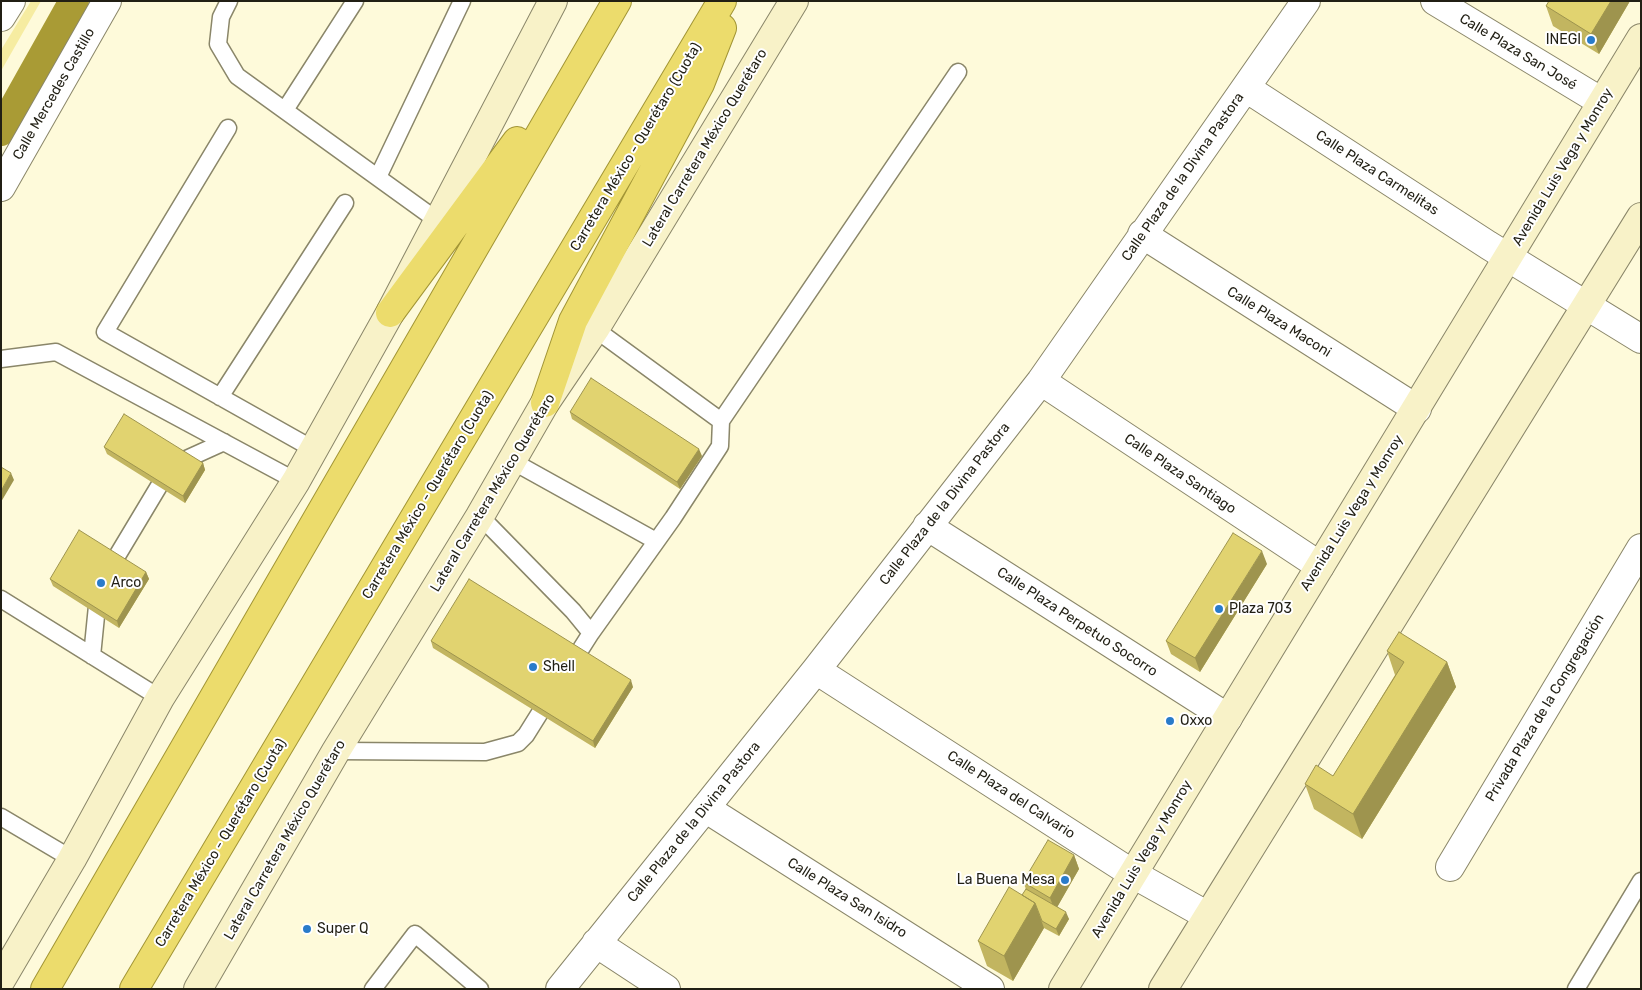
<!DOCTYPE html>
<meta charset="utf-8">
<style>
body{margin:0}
#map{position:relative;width:1642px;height:990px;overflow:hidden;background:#fefada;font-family:Rubik,sans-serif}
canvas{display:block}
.frame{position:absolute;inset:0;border:2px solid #211f14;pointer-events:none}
</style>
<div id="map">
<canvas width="1642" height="990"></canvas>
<div class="frame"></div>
</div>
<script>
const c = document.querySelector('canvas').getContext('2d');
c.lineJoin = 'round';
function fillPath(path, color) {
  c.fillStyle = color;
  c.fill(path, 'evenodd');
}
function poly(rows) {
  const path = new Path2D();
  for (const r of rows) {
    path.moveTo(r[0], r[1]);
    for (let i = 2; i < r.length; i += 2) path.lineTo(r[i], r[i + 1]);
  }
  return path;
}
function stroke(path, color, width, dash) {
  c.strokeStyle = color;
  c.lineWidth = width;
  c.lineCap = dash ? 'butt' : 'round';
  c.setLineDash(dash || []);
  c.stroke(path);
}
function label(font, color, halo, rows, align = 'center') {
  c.font = font + ' Rubik,sans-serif';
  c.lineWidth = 4;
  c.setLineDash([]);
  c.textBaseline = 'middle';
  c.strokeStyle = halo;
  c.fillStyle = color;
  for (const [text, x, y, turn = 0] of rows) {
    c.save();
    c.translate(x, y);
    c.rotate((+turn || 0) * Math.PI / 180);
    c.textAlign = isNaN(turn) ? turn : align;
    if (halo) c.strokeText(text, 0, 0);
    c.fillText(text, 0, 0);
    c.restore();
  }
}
const green = poly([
 [31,1,41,1,1,71,1,50]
]);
const canal = poly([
 [1,131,74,1]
]);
const service = poly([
 [229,1,221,17,218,44,237,76,438,221],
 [285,110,355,1],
 [228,128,105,332,313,449],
 [378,177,462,1],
 [1,359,56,352,296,481],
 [220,397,345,203],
 [721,421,958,72],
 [512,461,656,541],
 [480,516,573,611,591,633],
 [1,599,160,698],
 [92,656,99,586,171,466,224,442],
 [570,666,591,633,673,518,720,446,721,421,595,329],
 [336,751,485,752,518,743,526,735,551,695],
 [1,817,72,859],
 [373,989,415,934,480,989],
 [1576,989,1641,881]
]);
const minor = poly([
 [1435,1,1602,102],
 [1246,88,1488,245,1641,339],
 [1,187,107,1],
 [1142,234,1417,409],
 [1041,381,1320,566],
 [927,526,1228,718],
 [816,670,1133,874,1208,916],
 [705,808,990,989],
 [1450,867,1641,548],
 [596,943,666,989],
 [560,989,816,670,1041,381,1306,1]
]);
const tertiary = poly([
 [1,17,11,1]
]);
const secondary = poly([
 [1,980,72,859,160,698,296,481,390,313,553,1],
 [198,989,336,751,480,516,545,403,595,329,794,1],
 [1063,989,1641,38],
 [1163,989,1641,217]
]);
const trunk = poly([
 [390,313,517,141],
 [545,403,573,321,700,84,722,28],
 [45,989,617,1],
 [134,989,722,1]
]);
const wall = poly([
 [1549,1,1630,1,1599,54,1553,26,1546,6],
 [570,412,702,456,680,489,572,419],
 [104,447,203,463,205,470,185,503,107,454],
 [1267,564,1200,672,1171,654,1166,641],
 [146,572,149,579,119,628,53,586,50,579],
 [431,641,633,687,595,748,433,648],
 [1387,651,1447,662,1456,687,1362,839,1314,809,1305,784,1333,776,1395,675],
 [1074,855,1079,869,1057,907,1069,919,1059,936,1044,928,1013,981,987,966,978,941,1022,895,1026,889,1023,882]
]);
const shadedWall = poly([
 [1611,1,1630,1,1599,54,1591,34],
 [699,449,702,456,680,489,677,482],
 [203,463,205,470,185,503,183,496],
 [11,473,14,480,1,502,1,491],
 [1262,551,1267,564,1200,672,1195,658],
 [146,572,149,579,119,628,117,621],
 [1447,662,1456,687,1362,839,1353,814],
 [631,680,633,687,595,748,593,741],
 [1074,855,1079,869,1055,911,1050,898],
 [1035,903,1044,928,1013,981,1004,956],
 [1066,912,1069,919,1059,936,1056,929]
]);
const building = poly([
 [1549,1,1611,1,1591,34,1546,6,1549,1],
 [591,378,699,449,677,482,570,412,591,378],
 [124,414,203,463,183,496,104,447,124,414],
 [1,467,11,473,1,491,1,467],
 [79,530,146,572,117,621,50,579,79,530],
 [1233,533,1262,551,1195,658,1166,641,1233,533],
 [469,579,631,680,593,741,431,641,469,579],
 [1399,632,1447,662,1353,814,1305,784,1316,765,1333,776,1404,662,1387,651,1399,632],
 [1048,840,1074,855,1050,898,1023,882,1048,840],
 [1009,887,1035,903,1004,956,978,941,1009,887],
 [1026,889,1066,912,1056,929,1042,921,1035,903,1022,895,1026,889]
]);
const markers = [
 [1591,40,5,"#297bca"],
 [101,583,5,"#297bca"],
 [1219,609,5,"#297bca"],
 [533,667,5,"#297bca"],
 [1170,721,5,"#297bca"],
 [1065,880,5,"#297bca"],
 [307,929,5,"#297bca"]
];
const poiNames = [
 ["INEGI",1581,40,"right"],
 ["Arco",111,583],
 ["Plaza 703",1229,609],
 ["Shell",543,667],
 ["Oxxo",1180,721],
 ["La Buena Mesa",1055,880,"right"],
 ["Super Q",317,929]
];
const streetNames = [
 ["Calle Plaza San José",1518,52,31],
 ["Calle Mercedes Castillo",54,94,-60],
 ["Carretera México - Querétaro (Cuota)",636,147,-59],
 ["Lateral Carretera México Querétaro",705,148,-59],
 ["Avenida Luis Vega y Monroy",1563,167,-59],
 ["Calle Plaza Carmelitas",1377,173,33],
 ["Calle Plaza de la Divina Pastora",1183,177,-55],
 ["Calle Plaza Maconi",1279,322,32],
 ["Calle Plaza Santiago",1180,474,34],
 ["Lateral Carretera México Querétaro",493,493,-59],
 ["Carretera México - Querétaro (Cuota)",428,495,-59],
 ["Calle Plaza de la Divina Pastora",945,504,-52],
 ["Avenida Luis Vega y Monroy",1352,513,-58],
 ["Calle Plaza Perpetuo Socorro",1077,622,33],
 ["Privada Plaza de la Congregación",1545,708,-59],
 ["Calle Plaza del Calvario",1011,795,33],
 ["Calle Plaza de la Divina Pastora",694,822,-51],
 ["Lateral Carretera México Querétaro",285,840,-60],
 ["Carretera México - Querétaro (Cuota)",221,843,-59],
 ["Avenida Luis Vega y Monroy",1142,859,-59],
 ["Calle Plaza San Isidro",847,898,32]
];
fillPath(green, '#f6eca1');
stroke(canal, '#a99b35', 30);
stroke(service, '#8a8669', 19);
stroke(minor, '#8a8669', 30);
stroke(tertiary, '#8a8669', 30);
stroke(secondary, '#8a8669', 30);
stroke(trunk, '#a29535', 30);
stroke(service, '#fff', 16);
stroke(minor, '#fff', 28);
stroke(tertiary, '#fff', 28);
stroke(secondary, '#f8f2c8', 28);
stroke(trunk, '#ecdc6c', 28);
fillPath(wall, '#c2b560');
fillPath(shadedWall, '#9e944e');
fillPath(building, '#e1d370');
stroke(building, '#9e944e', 1);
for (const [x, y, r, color] of markers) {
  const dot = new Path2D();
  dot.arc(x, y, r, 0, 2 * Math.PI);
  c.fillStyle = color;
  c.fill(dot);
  stroke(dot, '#fff', 2);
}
label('14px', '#211f14', '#fff', poiNames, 'left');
label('14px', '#211f14', '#fff', streetNames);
</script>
